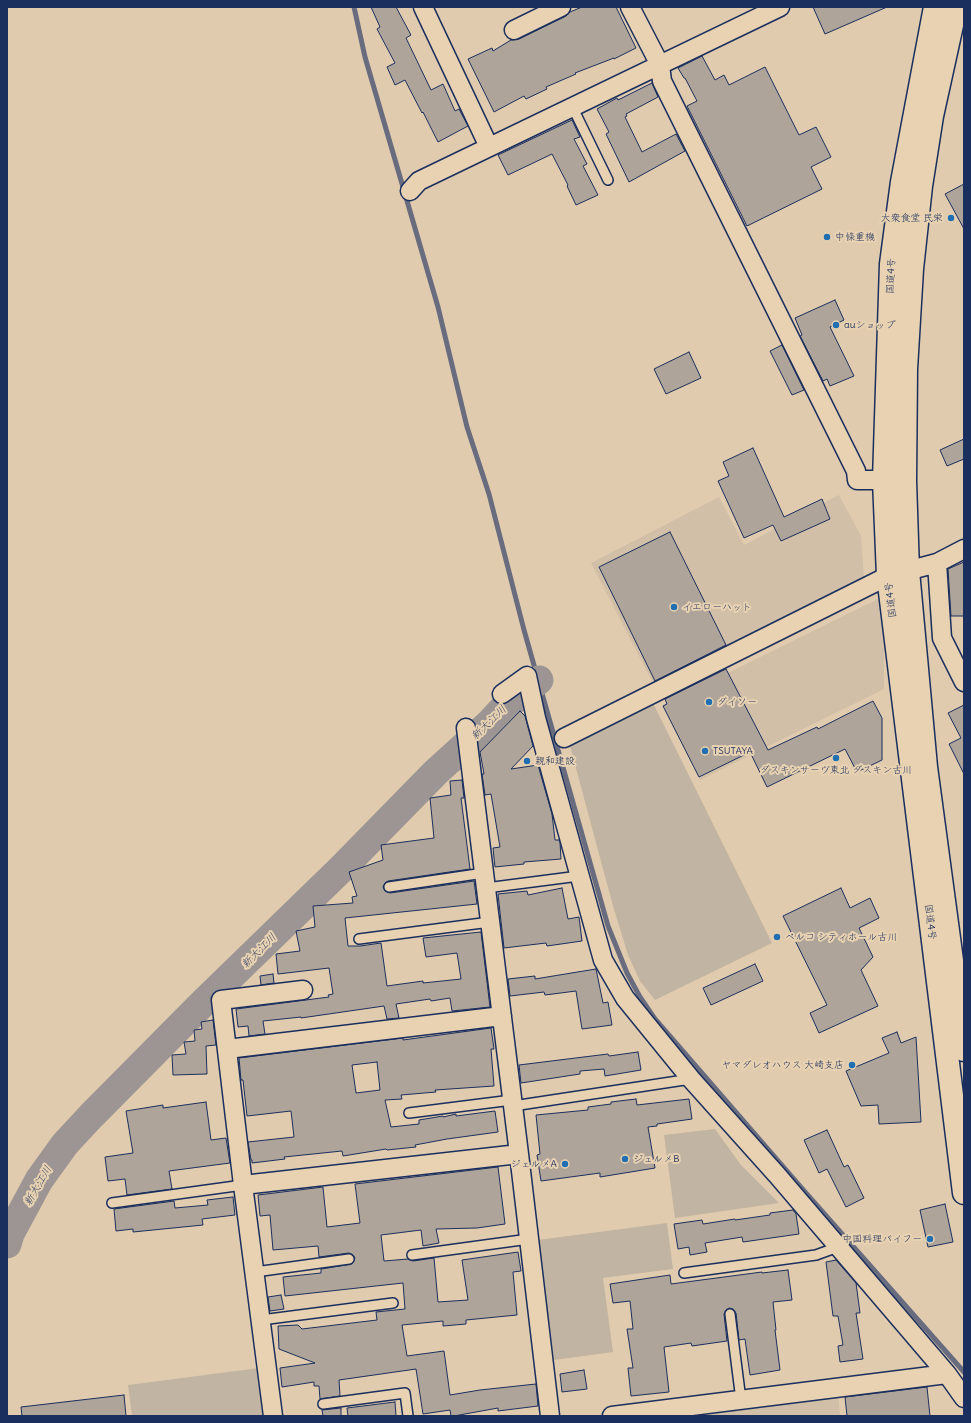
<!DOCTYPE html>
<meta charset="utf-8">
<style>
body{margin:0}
#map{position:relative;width:971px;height:1423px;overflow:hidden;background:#e0cbae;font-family:Delius,sans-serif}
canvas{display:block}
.frame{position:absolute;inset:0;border:8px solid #1b2f5e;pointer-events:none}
</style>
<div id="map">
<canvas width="971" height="1423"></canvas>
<div class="frame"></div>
</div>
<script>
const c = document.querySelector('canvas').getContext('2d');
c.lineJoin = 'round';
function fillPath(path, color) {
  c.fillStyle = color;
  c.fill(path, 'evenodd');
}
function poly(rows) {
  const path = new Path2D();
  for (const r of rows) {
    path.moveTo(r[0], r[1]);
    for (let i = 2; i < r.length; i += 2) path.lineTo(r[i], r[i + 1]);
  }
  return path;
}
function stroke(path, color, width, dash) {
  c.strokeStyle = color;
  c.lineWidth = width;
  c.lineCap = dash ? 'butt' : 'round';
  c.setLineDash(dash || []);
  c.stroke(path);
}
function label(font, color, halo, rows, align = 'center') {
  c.font = font + ' Delius,"Klee One",sans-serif';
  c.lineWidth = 4;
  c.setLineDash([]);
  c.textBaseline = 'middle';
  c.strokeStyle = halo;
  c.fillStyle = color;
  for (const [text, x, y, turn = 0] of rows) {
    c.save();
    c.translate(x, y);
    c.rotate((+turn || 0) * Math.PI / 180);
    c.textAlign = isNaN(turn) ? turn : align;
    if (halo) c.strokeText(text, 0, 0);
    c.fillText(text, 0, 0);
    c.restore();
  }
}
const built = poly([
 [839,495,861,536,864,578,655,687,591,563,719,497,744,545],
 [884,596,884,689,700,780,663,705],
 [838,1393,840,1416,703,1416,702,1410]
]);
const green = poly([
 [653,703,772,943,655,1000,640,981,628,955,613,906,570,746],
 [715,1129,741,1165,779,1203,675,1218,664,1135],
 [667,1223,673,1269,603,1278,613,1352,554,1360,538,1240],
 [259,1368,267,1416,132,1416,128,1385]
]);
const stream = poly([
 [354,7,365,57,438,307,467,427,489,494,524,630,608,926,627,973,640,997,655,1019,805,1192,964,1372]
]);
const river = poly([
 [7,1244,10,1234,39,1180,65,1144,91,1116,201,1005,341,869,436,772,490,723,504,708,539,680]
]);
const building = poly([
 [371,7,396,7,411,35,406,38,431,90,443,84,455,111,459,109,468,126,438,142,423,112,422,113,405,80,395,85,387,67,395,63,377,29,380,27,371,7],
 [582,7,616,7,636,48,614,59,614,58,575,73,576,74,546,87,547,89,526,99,524,96,494,112,468,59,492,48,493,51,511,40,519,39,566,16,570,12,582,7],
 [813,7,887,7,825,34,813,7],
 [702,56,715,80,724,75,729,85,765,67,799,135,816,127,831,157,811,167,822,189,747,226,687,106,697,101,685,78,684,78,678,68,702,56],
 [652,83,658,97,626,114,627,116,625,117,642,152,676,134,685,151,629,182,606,134,609,132,597,109,617,98,618,100,652,83],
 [572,120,580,137,574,139,587,164,583,166,598,195,576,205,567,186,568,185,552,154,508,175,498,155,572,120],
 [964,184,964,229,945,194,964,184],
 [835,300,844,320,830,327,854,376,830,386,827,379,823,381,800,336,802,335,795,318,835,300],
 [782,345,804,390,792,395,770,351,782,345],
 [689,352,701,378,666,394,654,369,689,352],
 [964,439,964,459,947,466,940,450,964,439],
 [753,448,784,517,822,499,830,519,781,541,773,525,744,538,718,481,729,476,723,462,753,448],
 [670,532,726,645,655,681,599,567,670,532],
 [964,562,964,616,951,616,948,569,964,562],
 [726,669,768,750,817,727,818,729,873,701,882,718,882,760,857,772,845,749,767,787,750,752,699,777,663,706,667,704,665,699,726,669],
 [964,705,964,774,949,744,961,738,948,713,964,705],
 [520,711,525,716,533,746,511,769,538,765,552,814,555,840,559,840,560,842,561,859,524,862,524,864,495,867,493,848,500,847,491,794,485,795,482,774,484,774,480,752,520,711],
 [462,780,464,798,461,798,470,869,388,881,385,883,383,887,385,891,390,893,474,881,477,904,345,918,348,946,360,946,381,943,387,986,423,981,423,983,461,979,457,953,426,957,423,938,481,932,490,1007,452,1011,450,998,431,1001,430,999,396,1004,399,1018,387,1019,384,1006,301,1018,301,1017,263,1021,265,1034,249,1036,248,1026,238,1027,236,1009,329,997,328,995,333,994,329,968,278,974,276,954,300,951,296,931,315,927,313,906,353,903,352,897,357,896,349,872,383,860,381,845,434,838,430,798,451,795,450,781,462,780],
 [562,888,568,919,579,917,582,941,547,946,546,943,504,948,498,894,527,891,528,895,562,888],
 [841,888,850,908,870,898,879,918,859,928,873,957,861,970,878,1006,819,1033,810,1013,827,1005,783,916,841,888],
 [755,964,763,981,711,1005,703,988,755,964],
 [596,969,603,1003,608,1002,612,1025,582,1029,576,991,545,995,544,992,510,996,508,979,535,976,535,979,596,969],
 [273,974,274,983,261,985,260,976,273,974],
 [213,1020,216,1045,206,1046,207,1074,173,1075,172,1055,186,1054,184,1042,195,1041,194,1030,202,1029,201,1022,213,1020],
 [491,1028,494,1049,491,1049,494,1086,435,1090,436,1092,401,1095,402,1099,385,1100,391,1127,419,1124,419,1120,443,1116,443,1117,456,1114,456,1116,495,1111,498,1132,447,1139,415,1145,416,1147,387,1150,386,1149,343,1156,342,1151,284,1157,285,1159,252,1163,252,1160,251,1160,248,1142,294,1137,291,1111,247,1116,243,1080,241,1080,239,1058,403,1038,403,1040,491,1028],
 [377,1062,380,1090,356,1093,352,1065,377,1062],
 [897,1032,901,1043,916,1037,921,1122,879,1124,878,1105,861,1106,846,1071,889,1053,882,1038,897,1032],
 [638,1052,641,1070,605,1076,604,1069,580,1071,580,1074,521,1083,519,1065,608,1054,609,1056,638,1052],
 [636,1099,637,1105,689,1099,692,1119,657,1124,657,1126,648,1127,655,1168,600,1177,600,1173,541,1181,537,1155,540,1154,536,1115,588,1110,588,1107,611,1104,611,1102,636,1099],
 [206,1102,211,1140,226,1138,230,1163,169,1171,172,1189,127,1195,125,1179,108,1181,105,1157,133,1153,126,1111,163,1105,163,1108,206,1102],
 [827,1130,844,1167,848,1165,864,1198,846,1207,827,1169,819,1173,804,1140,827,1130],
 [498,1167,505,1224,477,1228,436,1229,439,1243,423,1246,421,1230,381,1235,384,1261,408,1259,413,1261,434,1258,438,1302,468,1300,462,1260,518,1252,521,1271,513,1272,517,1315,466,1320,466,1324,443,1326,443,1321,402,1325,407,1356,444,1351,450,1395,480,1390,536,1384,538,1406,498,1411,498,1408,454,1416,451,1416,450,1410,423,1414,416,1369,339,1380,340,1396,320,1399,319,1386,314,1386,314,1382,282,1387,280,1368,315,1363,279,1349,278,1326,298,1325,302,1329,377,1320,376,1312,405,1309,403,1283,285,1296,283,1277,321,1273,321,1269,352,1264,355,1258,353,1255,349,1253,319,1257,318,1246,273,1250,270,1215,260,1216,258,1195,323,1187,327,1227,360,1223,355,1184,498,1167],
 [233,1197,235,1215,202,1219,203,1225,133,1232,133,1229,116,1231,114,1209,174,1201,175,1208,208,1205,207,1200,233,1197],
 [945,1204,953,1242,928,1247,920,1210,945,1204],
 [793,1210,796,1214,799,1234,743,1242,742,1237,705,1243,707,1252,690,1255,689,1247,678,1249,674,1224,702,1220,703,1224,735,1219,735,1220,770,1215,770,1213,793,1210],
 [836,1260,856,1283,860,1313,856,1313,863,1359,840,1362,838,1346,843,1345,838,1316,833,1316,826,1262,836,1260],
 [788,1270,792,1300,773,1302,776,1330,775,1330,780,1370,750,1375,745,1339,739,1340,736,1313,733,1309,729,1308,726,1310,724,1314,727,1341,692,1346,691,1343,664,1347,669,1392,631,1396,628,1368,633,1368,627,1329,633,1329,630,1301,613,1303,610,1284,670,1275,671,1284,762,1272,762,1273,788,1270],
 [281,1295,284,1309,270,1311,268,1297,281,1295],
 [584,1370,587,1389,562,1392,560,1374,584,1370],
 [927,1387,930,1416,847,1416,845,1397,927,1387],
 [124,1395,126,1416,22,1416,21,1407,124,1395],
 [395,1402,396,1416,348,1416,347,1408,395,1402],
 [341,1408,341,1416,323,1416,322,1410,341,1408]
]);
const service = poly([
 [573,108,608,180],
 [389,887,484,873],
 [486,888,579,876],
 [359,939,490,922],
 [513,1106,691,1079],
 [409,1113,512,1100],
 [112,1203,243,1185],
 [412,1255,529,1239],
 [255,1272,349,1259],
 [684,1273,816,1255,838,1247],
 [730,1314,741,1400],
 [261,1320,393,1303],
 [323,1404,405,1393,408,1416]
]);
const minor = poly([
 [423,7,489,147],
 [630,7,660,65,662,81,856,471,857,480,884,480],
 [514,30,561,7],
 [410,191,419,181,780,7],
 [937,563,942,638,964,682],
 [502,694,527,676,536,718,603,960,625,998,691,1079,777,1175,947,1374],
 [466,728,519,1154,550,1416],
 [564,738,888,576,937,563,964,549],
 [227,1049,502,1016],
 [243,1185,519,1154],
 [273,1416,243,1185,221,1000,303,990],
 [612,1416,947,1374,964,1398]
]);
const trunk = poly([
 [935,7,902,182,891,264,884,480,888,576,964,1193],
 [956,7,932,116,921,186,912,269,906,369,905,481,908,571,926,767,964,1050]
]);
const markers = [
 [951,218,4,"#1f6fb2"],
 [827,237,4,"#1f6fb2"],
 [836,325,4,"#1f6fb2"],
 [674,607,4,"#1f6fb2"],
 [709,702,4,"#1f6fb2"],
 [705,751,4,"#1f6fb2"],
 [836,758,4,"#1f6fb2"],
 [527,761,4,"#1f6fb2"],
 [777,937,4,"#1f6fb2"],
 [852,1065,4,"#1f6fb2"],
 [625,1159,4,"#1f6fb2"],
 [565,1164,4,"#1f6fb2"],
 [930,1239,4,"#1f6fb2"]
];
const poiNames = [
 ["大衆食堂 民栄",943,218,"right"],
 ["中條重機",835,237],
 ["auショップ",844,325],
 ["イエローハット",682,607],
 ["ダイソー",717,702],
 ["TSUTAYA",713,751],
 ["親和建設",535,761],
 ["ダスキンサーヴ東北 ダスキン古川",836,770,"center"],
 ["ベルコ シティホール古川",785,937],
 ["ヤマダレオハウス 大崎支店",844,1065,"right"],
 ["ジェルメB",633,1159],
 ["ジェルメA",557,1164,"right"],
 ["中国料理パイフー",922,1239,"right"]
];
const streetNames = [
 ["国道4号",891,276,-87],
 ["国道4号",891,600,-97],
 ["国道4号",930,922,83]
];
const waterNames = [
 ["新大江川",489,723,-44],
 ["新大江川",259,951,-45],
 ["新大江川",38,1186,-60]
];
fillPath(built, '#d1bfa8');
fillPath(green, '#c2b4a2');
stroke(stream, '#686c7e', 5);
stroke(river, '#9c9593', 29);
fillPath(building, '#afa499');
stroke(building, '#1b2f5e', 1);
stroke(service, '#1b2f5e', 12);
stroke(minor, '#1b2f5e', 21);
stroke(trunk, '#1b2f5e', 25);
stroke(service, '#e8d2b1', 9);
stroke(minor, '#e8d2b1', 18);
stroke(trunk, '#e8d2b1', 22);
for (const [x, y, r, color] of markers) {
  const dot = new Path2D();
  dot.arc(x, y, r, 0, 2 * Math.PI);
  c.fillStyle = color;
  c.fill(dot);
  stroke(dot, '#e8d2b1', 1.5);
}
label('10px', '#1b2f5e', '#e8d2b1', poiNames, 'left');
label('10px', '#1b2f5e', '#e8d2b1', streetNames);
label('italic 11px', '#354369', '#e8d2b1', waterNames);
</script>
